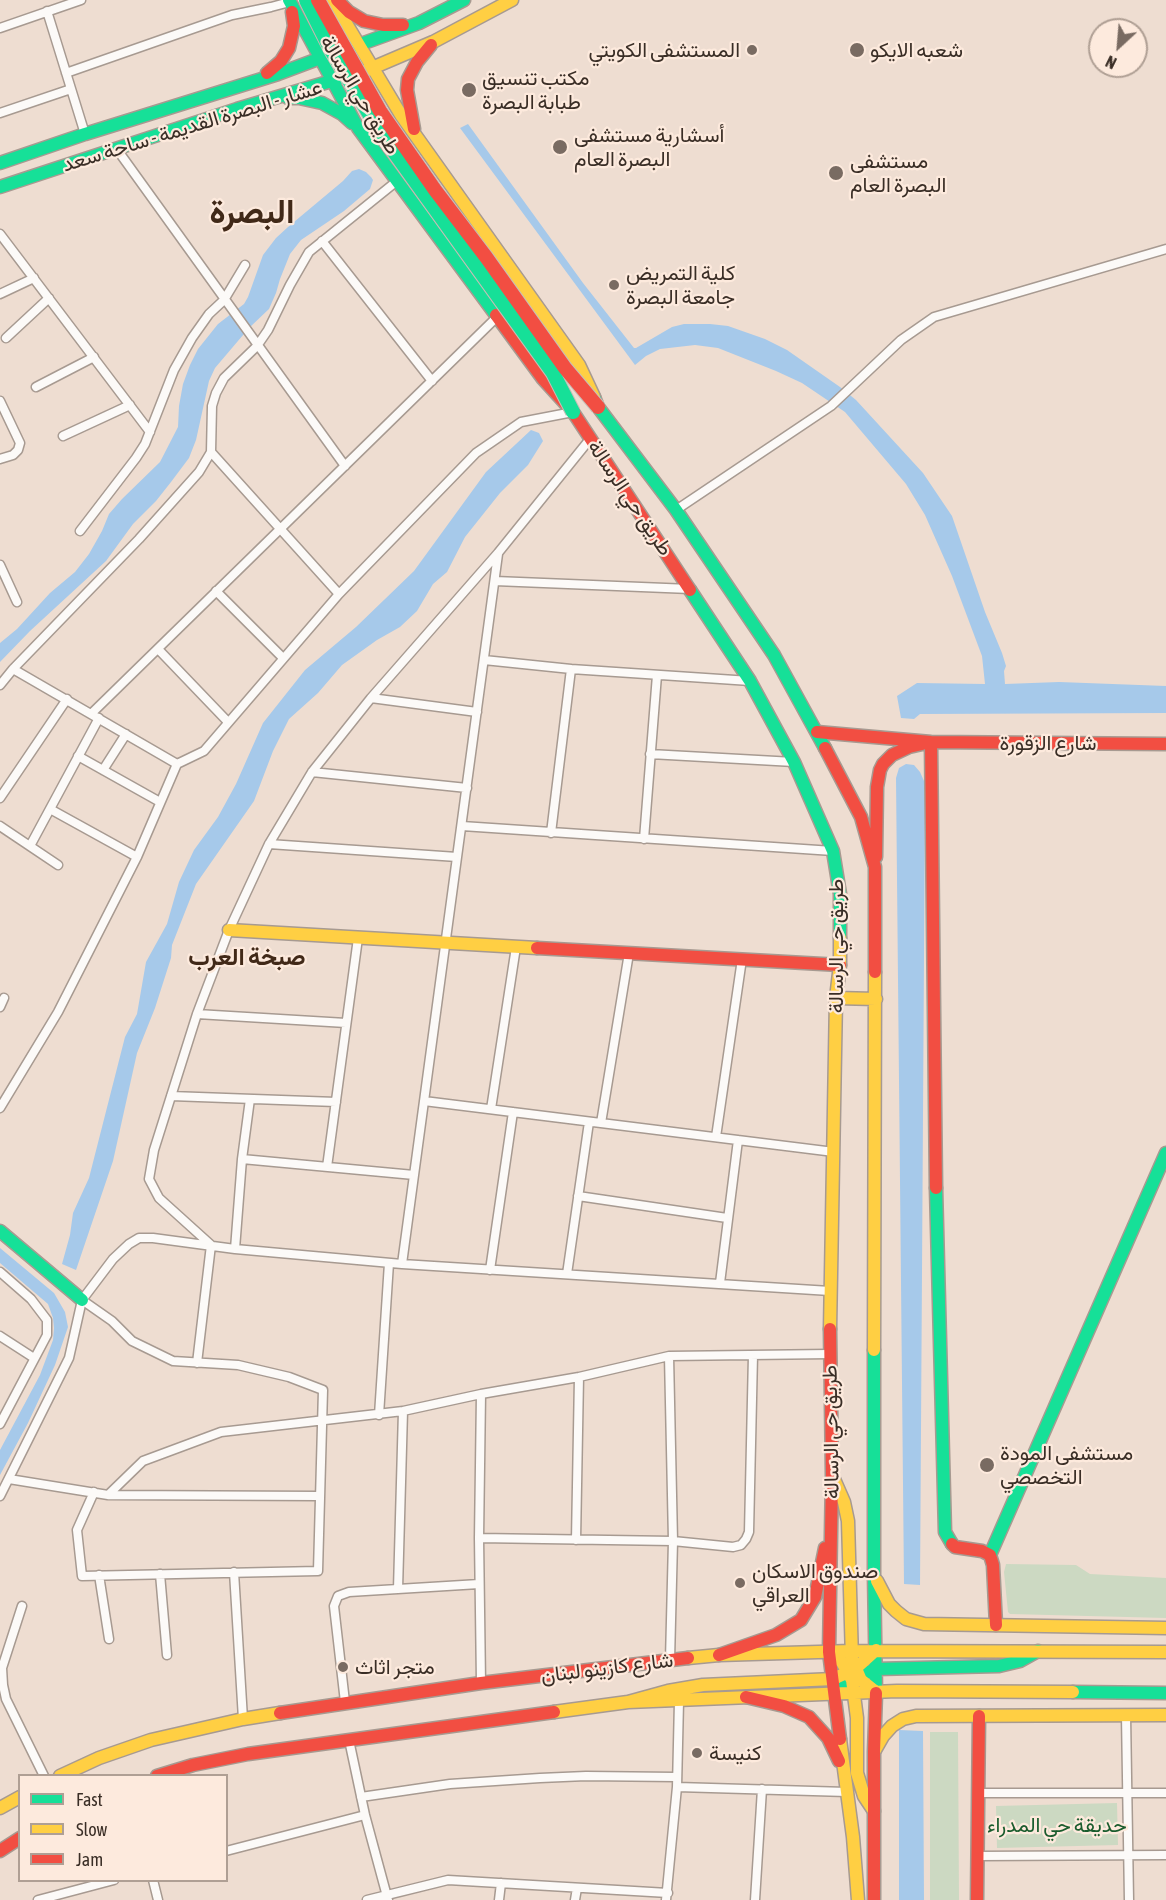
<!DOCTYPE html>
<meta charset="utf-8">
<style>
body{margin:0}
#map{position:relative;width:1166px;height:1900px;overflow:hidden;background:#eeddd1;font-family:"Asap Condensed",sans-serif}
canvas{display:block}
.legend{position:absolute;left:18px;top:1774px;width:210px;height:108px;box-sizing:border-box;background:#fdeadd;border:2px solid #af9f94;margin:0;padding:8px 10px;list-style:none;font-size:18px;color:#3a2e26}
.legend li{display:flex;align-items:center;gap:12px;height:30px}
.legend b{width:30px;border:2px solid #af9f94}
.north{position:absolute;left:1088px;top:18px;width:60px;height:60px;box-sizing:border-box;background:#fdeadd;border:2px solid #af9f94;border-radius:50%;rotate:206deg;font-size:16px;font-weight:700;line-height:24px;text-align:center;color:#3a2e26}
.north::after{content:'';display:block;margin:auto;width:21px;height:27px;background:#796b62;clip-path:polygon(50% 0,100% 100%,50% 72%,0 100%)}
</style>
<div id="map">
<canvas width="1166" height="1900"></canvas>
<ul class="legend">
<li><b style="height:8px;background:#16e098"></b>Fast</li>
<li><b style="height:8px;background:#ffcf43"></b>Slow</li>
<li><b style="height:8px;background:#f24e42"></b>Jam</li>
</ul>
<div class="north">N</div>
</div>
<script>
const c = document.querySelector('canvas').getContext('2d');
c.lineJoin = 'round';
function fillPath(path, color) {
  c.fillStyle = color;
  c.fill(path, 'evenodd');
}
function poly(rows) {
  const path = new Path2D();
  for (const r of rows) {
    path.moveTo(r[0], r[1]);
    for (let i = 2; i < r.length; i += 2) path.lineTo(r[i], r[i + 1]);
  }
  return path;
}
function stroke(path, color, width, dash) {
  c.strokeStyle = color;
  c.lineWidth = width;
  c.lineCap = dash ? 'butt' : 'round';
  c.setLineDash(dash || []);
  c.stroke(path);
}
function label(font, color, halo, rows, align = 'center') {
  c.font = font + ' "Asap Condensed",Vazirmatn,sans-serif';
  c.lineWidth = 4.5;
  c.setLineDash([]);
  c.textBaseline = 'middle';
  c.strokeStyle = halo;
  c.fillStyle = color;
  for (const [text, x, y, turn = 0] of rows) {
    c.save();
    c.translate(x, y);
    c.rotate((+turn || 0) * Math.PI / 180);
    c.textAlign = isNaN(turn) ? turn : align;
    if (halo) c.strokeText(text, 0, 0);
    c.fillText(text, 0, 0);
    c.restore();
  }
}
const green = poly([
 [1006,1564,1076,1565,1090,1574,1166,1578,1166,1618,1010,1614,1008,1612,1004,1572],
 [930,1732,958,1732,959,1900,930,1900],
 [1117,1803,1118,1845,997,1848,996,1806]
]);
const water = poly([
 [468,124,583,283,634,348,636,348,672,327,684,324,710,324,728,326,765,339,787,350,840,387,856,400,923,473,952,516,985,612,1002,653,1006,666,1004,671,1005,684,1059,682,1166,686,1166,713,920,714,914,719,901,718,897,696,917,683,985,684,982,656,952,576,925,515,906,484,845,412,802,383,776,371,718,348,695,345,660,349,646,356,635,365,460,128],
 [359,169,366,172,371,177,373,180,370,189,344,211,301,240,290,254,280,279,276,293,269,309,249,328,215,368,209,381,196,440,189,458,171,482,156,501,133,524,106,561,30,631,0,662,0,643,17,629,50,593,75,572,89,554,102,531,109,514,122,499,160,462,178,427,179,406,183,384,190,365,198,349,218,324,244,304,248,297,263,255,276,238,288,227,343,181,352,171],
 [531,430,539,433,543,441,528,465,500,493,465,537,447,572,433,584,417,611,400,627,377,640,342,665,318,693,289,719,273,751,254,801,196,884,172,945,171,958,155,1008,137,1053,113,1161,76,1270,62,1264,70,1235,73,1213,89,1178,125,1037,137,1014,146,962,167,924,179,882,194,850,218,817,236,784,263,723,305,670,356,627,414,571,486,472],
 [906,764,914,765,920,772,924,781,925,799,920,1585,904,1584,896,778,899,768],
 [0,1248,54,1293,65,1312,68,1327,55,1365,28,1423,0,1475,0,1450,40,1375,53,1340,54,1328,53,1318,48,1304,0,1263],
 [899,1730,923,1731,924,1900,899,1900]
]);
const street = poly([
 [47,11,85,134],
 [0,28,81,0],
 [66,73,232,15,271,7,290,2],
 [0,113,71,89],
 [116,148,345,466],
 [0,234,150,432],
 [322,241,432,381],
 [0,294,34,278],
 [6,338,49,298],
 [36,387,94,357],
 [0,401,20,443,18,450,13,455,0,459],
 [63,436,130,405],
 [211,452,339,594],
 [676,510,831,406,901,340,934,317,1166,249],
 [80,531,136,458,145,444,174,370,192,338,209,314,224,300,245,265],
 [0,565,17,602],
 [495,581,690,589],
 [216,591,283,658],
 [158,649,228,722],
 [484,660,571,669,750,681],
 [13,669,177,764],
 [0,685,13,669,139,539,199,472,211,452,212,406,216,393,224,378,257,346,268,330,290,285,309,252,397,181],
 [371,698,477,712],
 [92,713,497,317],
 [650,754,794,762],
 [78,756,160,802],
 [103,770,126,734],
 [312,772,467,788],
 [0,798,67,699],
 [50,809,137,857],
 [0,826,58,865],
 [462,826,833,851],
 [551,833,571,669],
 [644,839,657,675],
 [269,844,457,857],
 [30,846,99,718],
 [0,1007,4,998],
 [197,1014,346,1023],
 [171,1096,336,1102],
 [424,1101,834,1152],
 [0,1108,58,1012,137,857,177,764,204,751,339,594,476,453,521,422,573,412],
 [491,1109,516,947],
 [601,1123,629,953],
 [716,1137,742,959],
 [242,1159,414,1175],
 [327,1167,358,938],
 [578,1196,727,1218],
 [235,1249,242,1159,250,1099],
 [402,1264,498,554],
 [490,1270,513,1112],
 [0,1272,31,1299,47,1320,47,1335,0,1424],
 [567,1274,589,1122],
 [720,1283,738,1140],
 [82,1300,112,1321,132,1341,173,1361,238,1365,289,1377,323,1390,318,1571,82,1576,77,1530,94,1492],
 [0,1336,34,1358],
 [669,1356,673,1541,670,1660],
 [197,1363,211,1245,159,1198,149,1179,154,1150,197,1014,229,930,269,844,312,772,371,698,498,553,590,439],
 [379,1415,389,1263],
 [9,1479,108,1495,319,1496],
 [108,1495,143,1461,221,1432,403,1411,481,1394,579,1377,669,1356,830,1354],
 [0,1496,69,1358,82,1300,113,1259,129,1244,139,1238,153,1238,235,1249,402,1264,830,1291],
 [479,1538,673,1541,733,1547,741,1545,746,1539,749,1532,753,1355],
 [576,1540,579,1377],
 [234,1572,243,1719],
 [160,1574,167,1655],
 [99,1575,109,1639],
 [398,1589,403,1411],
 [22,1606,2,1668,3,1685,6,1699,44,1776],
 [481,1683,479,1538,481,1394],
 [345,1702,334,1606,338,1596,349,1592,479,1584],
 [1126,1715,1129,1900],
 [349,1740,365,1815,388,1900],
 [677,1787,847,1792],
 [979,1793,1166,1793],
 [361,1797,450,1784,540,1778,586,1776,676,1777],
 [226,1851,365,1815],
 [978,1856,1166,1855],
 [153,1880,158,1900],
 [38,1900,114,1880],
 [367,1900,448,1880,668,1893],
 [499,1900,501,1883],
 [575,1900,577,1888],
 [666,1900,677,1787,679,1701],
 [755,1900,762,1789]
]);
const fast = poly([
 [289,0,358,128,496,315],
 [350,48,419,23,464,0],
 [288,98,299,98,322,103,342,114,352,123],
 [0,163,85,134,278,74,326,56],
 [0,187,237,109,338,79],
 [594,397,598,407,676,510,774,655,825,748],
 [690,590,750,681,794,762,833,851,840,894,840,938],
 [936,1188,945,1532,952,1544],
 [0,1231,82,1300],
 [874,1350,874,1574,876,1693],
 [990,1555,1166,1153],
 [1073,1692,1166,1693],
 [835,1694,858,1676,876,1669,999,1666,1020,1661,1038,1651]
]);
const slow = poly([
 [332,0,401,115,579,365,594,397],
 [365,71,433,42,512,0],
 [229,930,537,948],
 [836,998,876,999],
 [830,1329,836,998,840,965,840,938],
 [874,1350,875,972],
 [833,1477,844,1502,848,1521,852,1659,861,1680,876,1692],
 [877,1581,889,1604,896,1611,906,1619,924,1624,1166,1628],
 [829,1652,842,1662,852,1680,857,1718,857,1773,864,1796,874,1811],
 [688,1658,719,1655,851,1651,1166,1652],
 [628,1702,668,1691,703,1685,833,1679,855,1669,876,1650],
 [554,1712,628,1702,897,1691,1073,1692],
 [840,1739,853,1837,858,1900],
 [875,1750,883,1736,892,1726,903,1719,916,1716,1166,1715],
 [60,1776,99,1758,151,1740,243,1719,280,1713],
 [0,1808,20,1797]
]);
const jam = poly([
 [337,0,349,12,364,21,383,25,403,25],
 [267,73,281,61,289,48,294,26,292,12],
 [414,129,407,90,408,79,417,62,431,45],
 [496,315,543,379,573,412,690,590],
 [817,732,931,742,1166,744],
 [931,742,936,1188],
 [825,748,861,817,875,867,875,972],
 [876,857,877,787,880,770,883,764,892,755,909,747,922,744],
 [537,948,840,965],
 [830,1329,832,1475,829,1652,840,1739],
 [952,1544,955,1547,982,1551,990,1555,993,1565,996,1625],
 [719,1655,776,1635,801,1620,815,1597,825,1548],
 [746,1697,784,1706,809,1717,828,1738,839,1761],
 [280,1713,481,1683,688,1658],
 [157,1776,193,1765,248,1754,554,1712],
 [0,1851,20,1838],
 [874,1900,874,1752,876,1693],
 [977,1900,979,1716]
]);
const fastBridge = poly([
 [306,0,331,50,381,134,553,373,573,412]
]);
const jamBridge = poly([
 [318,0,380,111,435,190,486,257,565,368,598,407]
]);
const markers = [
 [752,50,6,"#796b62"],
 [857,50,8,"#796b62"],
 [469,90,8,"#796b62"],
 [560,147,8,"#796b62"],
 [836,173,8,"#796b62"],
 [614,285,6,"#796b62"],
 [987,1465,8,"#796b62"],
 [740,1583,6,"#796b62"],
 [343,1667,6,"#796b62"],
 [697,1753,6,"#796b62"]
];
const poiNames = [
 ["المستشفى الكويتي",740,50,"right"],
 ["شعبه الايكو",870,50],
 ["مكتب تنسيق",482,78],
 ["طبابة البصرة",482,102],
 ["أسشارية مستشفى",574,135],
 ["البصرة العام",574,159],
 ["مستشفى",850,161],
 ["البصرة العام",850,185],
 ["كلية التمريض",626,273],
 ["جامعة البصرة",626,297],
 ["مستشفى المودة",1000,1453],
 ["التخصصي",1000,1477],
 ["صندوق الاسكان",752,1571],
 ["العراقي",752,1595],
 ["متجر اثاث",355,1667],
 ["كنيسة",709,1753]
];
const streetNames = [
 ["طريق حي الرسالة",360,95,59],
 ["عشار - البصرة القديمة - ساحة سعد",192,126,-17],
 ["طريق حي الرسالة",630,498,56],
 ["شارع الزقورة",1048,743],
 ["طريق حي الرسالة",836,946,-90],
 ["طريق حي الرسالة",831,1432,-91],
 ["شارع كازينو لبنان",607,1668,-7]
];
const parkNames = [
 ["حديقة حي المدراء",1057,1825]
];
const quarterNames = [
 ["صبخة العرب",247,957]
];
const townNames = [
 ["البصرة",252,213]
];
fillPath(green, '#ccd9c2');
fillPath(water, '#a6c9ea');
stroke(street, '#a79a91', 11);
stroke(fast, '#a79a91', 15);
stroke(slow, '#a79a91', 15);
stroke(jam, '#a79a91', 15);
stroke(street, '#fcfaf8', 8);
stroke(fast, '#16e098', 12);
stroke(slow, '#ffcf43', 12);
stroke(jam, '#f24e42', 12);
stroke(fastBridge, '#c6beb7', 16, []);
stroke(jamBridge, '#c6beb7', 16, []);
stroke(fastBridge, '#16e098', 14);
stroke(jamBridge, '#f24e42', 14);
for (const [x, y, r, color] of markers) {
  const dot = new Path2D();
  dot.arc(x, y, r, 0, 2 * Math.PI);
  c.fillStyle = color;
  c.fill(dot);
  stroke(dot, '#fdeadd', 2);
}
label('21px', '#3a2e26', '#fdeadd', poiNames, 'left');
label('21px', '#3a2e26', '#fdeadd', streetNames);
label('21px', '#1a5c2d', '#fdeadd', parkNames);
label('bold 24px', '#412918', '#fdeadd', quarterNames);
label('bold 33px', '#412918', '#fdeadd', townNames);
</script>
